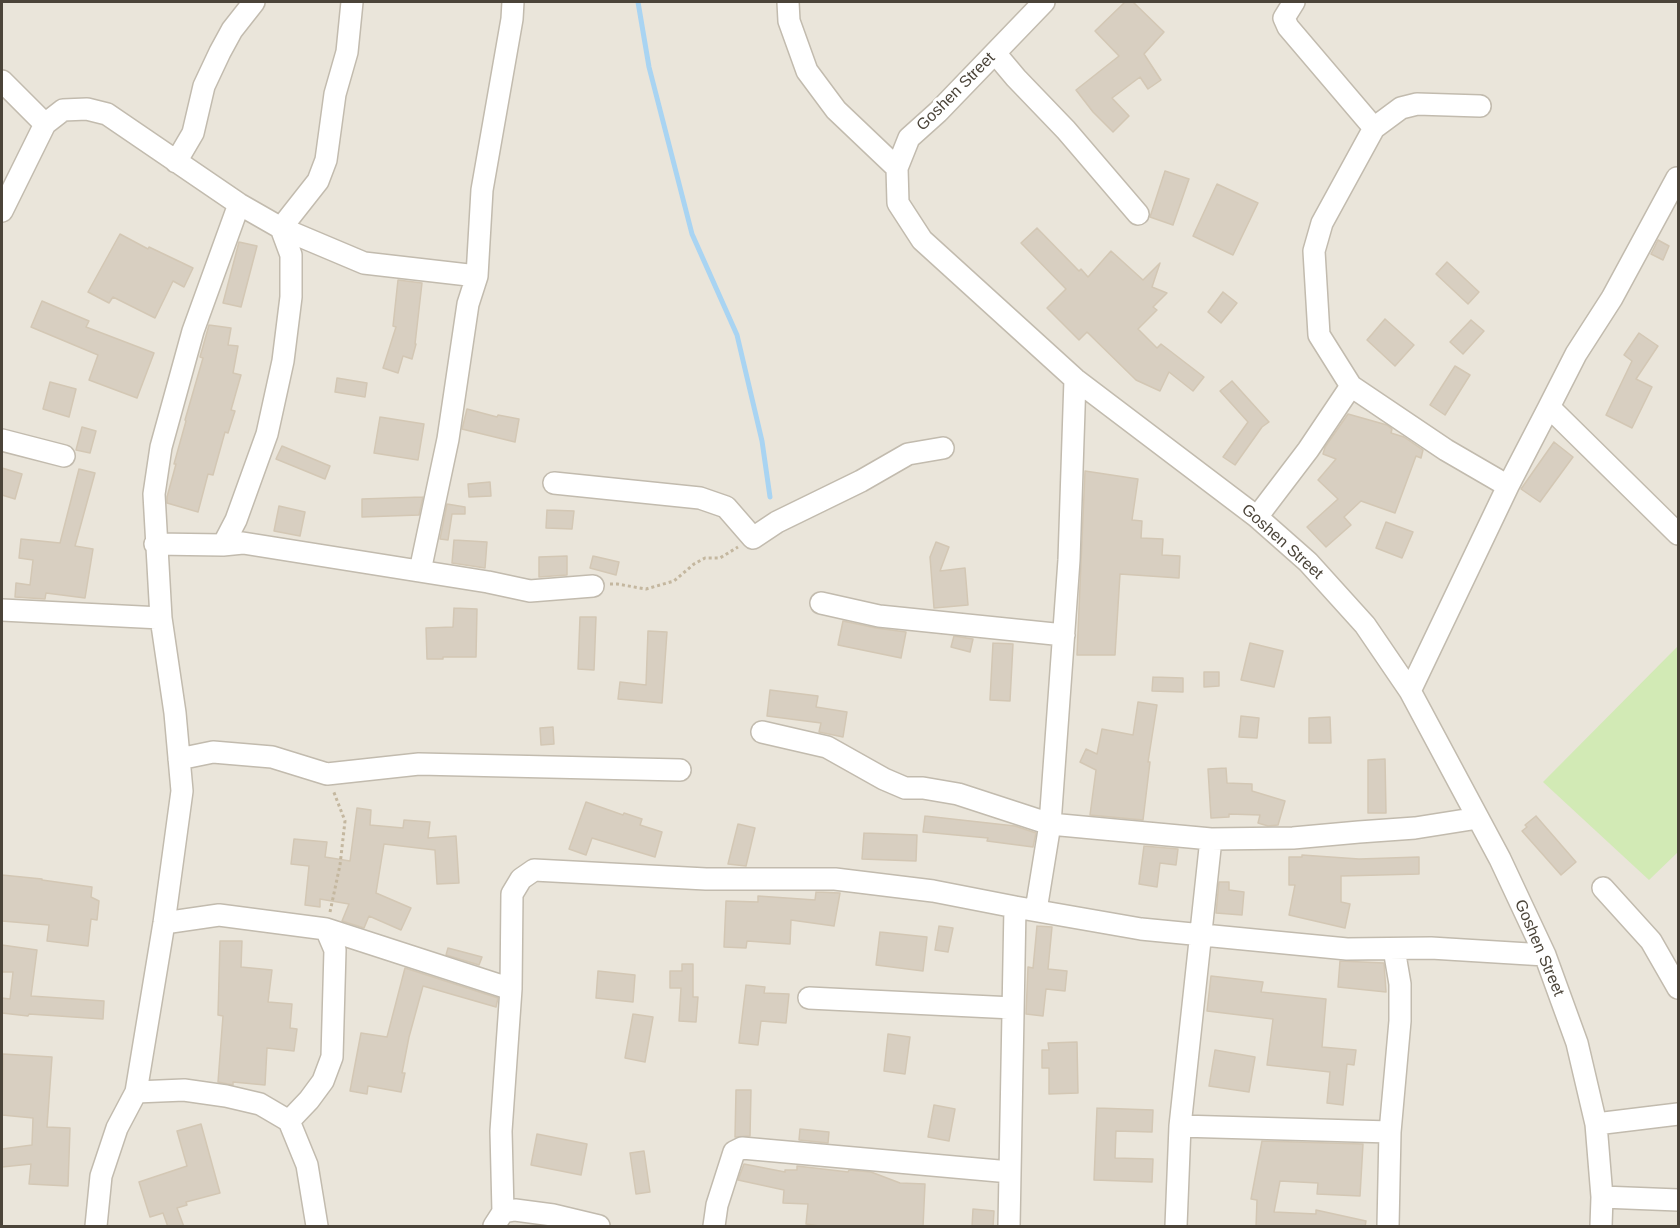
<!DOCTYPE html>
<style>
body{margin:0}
#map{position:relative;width:1680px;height:1228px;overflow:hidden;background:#f6f3ec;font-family:Arial,sans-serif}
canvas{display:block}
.frame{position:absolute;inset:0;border:3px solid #4b4439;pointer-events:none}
</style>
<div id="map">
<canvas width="1680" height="1228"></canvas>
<div class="frame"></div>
</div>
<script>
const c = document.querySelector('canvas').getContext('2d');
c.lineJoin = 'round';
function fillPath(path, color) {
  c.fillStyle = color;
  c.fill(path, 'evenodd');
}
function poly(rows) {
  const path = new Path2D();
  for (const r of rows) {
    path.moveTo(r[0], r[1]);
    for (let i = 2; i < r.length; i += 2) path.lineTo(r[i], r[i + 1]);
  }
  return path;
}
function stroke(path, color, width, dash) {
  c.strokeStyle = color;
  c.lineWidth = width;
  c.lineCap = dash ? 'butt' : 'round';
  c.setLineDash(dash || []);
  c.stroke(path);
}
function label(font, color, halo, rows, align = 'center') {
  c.font = font + ' Arial,sans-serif';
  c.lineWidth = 6;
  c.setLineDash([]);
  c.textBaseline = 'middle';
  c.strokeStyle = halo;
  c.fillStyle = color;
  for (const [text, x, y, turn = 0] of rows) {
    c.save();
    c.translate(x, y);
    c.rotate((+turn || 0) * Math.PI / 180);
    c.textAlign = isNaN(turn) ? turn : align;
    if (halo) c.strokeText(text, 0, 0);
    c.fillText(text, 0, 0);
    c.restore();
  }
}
const residential = poly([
 [2,2,1678,2,1678,1226,2,1226]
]);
const green = poly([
 [1678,646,1678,852,1649,880,1543,782]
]);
const stream = poly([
 [638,2,649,67,692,234,737,335,762,441,770,497]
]);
const building = poly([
 [1125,2,1133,2,1164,32,1144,54,1161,80,1148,89,1140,77,1112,98,1129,116,1113,132,1093,112,1076,90,1119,56,1095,31,1125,2],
 [1165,171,1189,179,1173,225,1150,217,1165,171],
 [1217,184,1258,203,1233,255,1193,236,1217,184],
 [1037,228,1079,271,1081,269,1088,277,1111,251,1143,280,1160,263,1152,287,1167,293,1153,307,1157,310,1138,329,1157,348,1161,344,1204,377,1193,391,1169,372,1160,391,1136,380,1087,332,1079,340,1047,308,1066,289,1021,243,1037,228],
 [120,234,148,249,149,247,193,268,184,287,173,281,155,318,113,297,109,303,88,292,120,234],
 [1658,240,1669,246,1663,260,1651,254,1658,240],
 [239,242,257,246,241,307,223,303,239,242],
 [1447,262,1479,292,1468,304,1436,274,1447,262],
 [398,280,422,283,415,344,416,344,412,359,403,356,398,373,383,368,396,327,393,326,398,280],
 [1223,292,1237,303,1221,323,1208,312,1223,292],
 [42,301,89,321,86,327,154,353,137,398,89,380,98,355,31,327,42,301],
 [1385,319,1414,345,1395,366,1367,340,1385,319],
 [1471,320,1484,331,1463,354,1450,342,1471,320],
 [209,325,231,328,228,345,238,346,233,373,241,375,231,410,235,411,228,433,225,432,213,475,208,474,198,512,167,503,167,497,176,464,174,464,186,421,185,420,203,358,200,357,209,325],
 [1639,333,1658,346,1636,379,1652,387,1632,428,1606,415,1632,361,1624,355,1639,333],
 [1455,366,1470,375,1445,415,1430,405,1455,366],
 [337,378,367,383,365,397,335,392,337,378],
 [1232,381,1269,422,1262,427,1235,465,1223,457,1248,422,1220,391,1232,381],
 [50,382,76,389,69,417,43,409,50,382],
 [467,409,497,417,498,415,519,419,515,442,462,429,467,409],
 [1348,414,1387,425,1392,429,1391,433,1404,437,1423,450,1421,458,1416,456,1395,513,1361,501,1344,517,1351,525,1326,547,1307,527,1338,499,1318,480,1336,459,1323,454,1325,447,1348,414],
 [380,417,424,424,418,460,374,453,380,417],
 [82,427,96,431,90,453,76,450,82,427],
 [1554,442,1573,457,1540,502,1521,489,1554,442],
 [282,446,330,466,325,479,276,459,282,446],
 [2,468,22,474,15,499,2,495,2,468],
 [79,469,95,473,75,546,93,549,85,598,46,593,45,599,15,597,16,583,30,585,33,560,19,558,21,539,60,543,79,469],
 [1085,471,1138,479,1132,520,1142,521,1141,538,1163,539,1162,555,1180,556,1179,578,1120,574,1115,655,1077,655,1085,471],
 [490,482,491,496,469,497,468,484,490,482],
 [423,497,419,515,362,517,362,499,423,497],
 [447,504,465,507,465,514,452,514,448,540,440,539,447,504],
 [279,506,305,512,300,536,274,531,279,506],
 [547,510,574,511,572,529,546,528,547,510],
 [1386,522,1413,532,1402,558,1376,548,1386,522],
 [454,540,487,542,485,568,452,563,454,540],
 [936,542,949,547,940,571,965,568,968,605,934,608,930,557,936,542],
 [567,556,567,575,539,577,539,557,567,556],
 [593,556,619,562,616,575,590,568,593,556],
 [454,608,477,609,476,657,443,657,443,659,427,659,426,628,453,627,454,608],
 [580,617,596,617,594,670,578,669,580,617],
 [843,621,876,628,906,632,901,658,838,645,843,621],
 [648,631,667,632,662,703,618,699,620,682,646,685,648,631],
 [954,636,973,639,970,652,951,647,954,636],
 [993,643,1013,644,1010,701,990,700,993,643],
 [1250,643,1283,651,1274,687,1241,680,1250,643],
 [1204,672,1219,672,1219,686,1204,687,1204,672],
 [1153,677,1183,678,1183,692,1152,691,1153,677],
 [770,690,818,696,816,707,847,712,843,737,819,732,821,723,767,716,770,690],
 [1138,702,1157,705,1148,762,1150,762,1143,820,1090,815,1096,770,1080,762,1086,749,1097,754,1102,729,1133,735,1138,702],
 [1241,716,1259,718,1257,738,1239,737,1241,716],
 [1330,717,1331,743,1309,743,1309,718,1330,717],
 [553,727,554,744,541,745,540,728,553,727],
 [1385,759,1386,813,1368,813,1368,760,1385,759],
 [1226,768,1227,783,1252,784,1252,791,1285,801,1278,825,1268,826,1258,823,1260,815,1229,814,1229,817,1211,818,1208,769,1226,768],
 [586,802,623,815,624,813,642,819,640,825,662,832,655,857,592,838,586,855,569,849,586,802],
 [357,808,371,810,370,825,403,828,404,820,430,822,428,838,456,836,459,883,437,884,435,850,384,844,376,893,411,908,401,930,369,916,364,928,342,921,349,904,320,899,320,907,305,905,309,866,291,864,294,839,327,842,325,857,350,861,357,808],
 [925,816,1015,826,1036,833,1033,847,987,841,988,838,923,832,925,816],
 [1536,816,1576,862,1561,875,1522,831,1527,827,1525,825,1536,816],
 [738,824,755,828,746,866,728,864,738,824],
 [864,833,917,835,916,861,862,859,864,833],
 [1144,846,1178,849,1176,865,1160,863,1157,887,1139,884,1144,846],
 [1302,855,1359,859,1419,857,1419,874,1341,876,1341,902,1350,904,1345,928,1289,915,1295,885,1289,885,1289,857,1302,857,1302,855],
 [2,875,42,879,42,880,92,887,91,897,99,901,97,920,91,919,88,946,47,941,49,925,2,921,2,875],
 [1219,882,1229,882,1229,890,1244,892,1242,915,1216,913,1219,882],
 [816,892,840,893,834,926,791,920,790,944,747,941,746,948,724,947,726,901,758,902,758,896,815,900,816,892],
 [939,926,953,928,948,952,935,950,939,926],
 [1037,926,1052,927,1048,969,1067,971,1065,991,1046,989,1043,1016,1026,1014,1028,967,1033,968,1037,926],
 [880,932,927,937,923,971,876,965,880,932],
 [220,941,242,941,241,967,272,970,268,1002,292,1004,290,1028,297,1029,294,1051,267,1048,265,1085,233,1082,233,1085,218,1082,223,1016,218,1015,220,941],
 [2,945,37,950,31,996,104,1001,103,1019,29,1014,28,1016,2,1013,2,998,10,999,13,972,2,972,2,945],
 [448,948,482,957,479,965,446,955,448,948],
 [1340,961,1384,963,1386,992,1338,987,1340,961],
 [682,964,693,964,693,997,698,997,696,1022,679,1021,681,988,670,988,670,971,682,971,682,964],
 [405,968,498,998,496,1007,423,986,409,1037,402,1073,405,1073,401,1092,368,1086,367,1094,350,1091,361,1033,387,1037,405,968],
 [598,971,635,975,633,1002,596,998,598,971],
 [1211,976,1263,982,1261,992,1326,999,1322,1047,1356,1050,1354,1065,1347,1064,1343,1105,1327,1103,1330,1072,1267,1065,1273,1019,1207,1011,1211,976],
 [746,985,765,987,764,993,789,994,786,1023,761,1021,758,1045,739,1043,746,985],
 [633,1014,653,1017,645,1062,625,1058,633,1014],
 [888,1034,910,1037,905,1074,884,1071,888,1034],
 [1077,1042,1078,1093,1049,1094,1049,1068,1042,1068,1042,1050,1049,1050,1048,1043,1077,1042],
 [1215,1050,1255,1057,1249,1092,1209,1086,1215,1050],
 [3,1054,52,1057,47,1127,70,1128,68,1186,29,1184,31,1164,2,1167,2,1149,32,1145,33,1118,2,1115,3,1054],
 [736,1090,751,1090,750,1136,735,1137,736,1090],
 [934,1105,955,1109,949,1141,928,1137,934,1105],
 [1097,1108,1153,1110,1152,1132,1116,1131,1115,1158,1153,1159,1152,1182,1094,1180,1097,1108],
 [201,1124,220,1193,186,1202,187,1205,177,1208,184,1227,168,1227,163,1213,150,1217,139,1182,187,1166,177,1131,201,1124],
 [800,1129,829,1132,828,1143,799,1140,800,1129],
 [537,1134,587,1144,581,1175,531,1165,537,1134],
 [1262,1141,1363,1144,1360,1196,1317,1194,1318,1183,1280,1181,1274,1212,1316,1214,1316,1210,1366,1221,1365,1227,1256,1227,1257,1200,1251,1199,1262,1141],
 [644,1151,650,1192,636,1194,630,1153,644,1151],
 [744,1164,785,1172,785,1170,797,1170,797,1166,848,1172,849,1170,871,1172,900,1183,925,1184,923,1227,826,1227,806,1224,808,1204,783,1203,784,1190,738,1180,744,1164],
 [973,1209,994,1211,993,1227,972,1227,973,1209]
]);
const path = poly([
 [610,584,617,584,646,589,674,581,694,564,705,558,720,558,738,547],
 [330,912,340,865,345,821,333,790]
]);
const minor = poly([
 [352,2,347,52,335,94,326,160,318,181,281,228,364,263,477,276],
 [788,2,789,21,807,71,836,110,897,168],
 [1044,2,938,112,909,138,897,168,898,203,922,240,1075,379,1257,517,1308,562,1365,625,1410,691,1500,859,1545,955,1577,1043,1596,1124,1602,1197,1601,1226],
 [1294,2,1284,18,1288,27,1374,128],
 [995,53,1016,78,1066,130,1138,214],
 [2,81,45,124,2,211],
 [45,124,63,110,87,109,107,114,239,204,281,228,291,255,291,297,283,361,267,434,236,520,223,545],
 [176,162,193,133,204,86,220,52,232,30,254,2],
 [1678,180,1677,178,1612,298,1576,354,1549,407,1678,534],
 [1351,386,1319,335,1314,251,1322,223,1374,128,1401,108,1417,104,1480,106],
 [2,440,64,456],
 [554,483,700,498,726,507,753,538,777,522,861,481,908,454,943,448],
 [1257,517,1308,450,1351,386,1446,450,1508,486],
 [155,544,223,545,243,543,488,582,530,591,593,586],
 [420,571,448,439,468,304,477,276,482,190,512,19,513,2],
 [821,603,879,616,1064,635],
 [2,610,161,618],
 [1410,691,1508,486,1549,407],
 [762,732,827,747,884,779,905,788,923,788,958,794,1050,824,1211,839,1293,838,1359,832,1415,828,1478,818],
 [179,759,213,752,272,757,327,774,419,764,680,770],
 [1603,888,1651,941,1678,988],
 [1036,910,1050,824,1069,560,1075,379],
 [164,923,219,915,326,929,335,950,332,1057,323,1081,309,1100,289,1121],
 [326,929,511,989],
 [809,998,1013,1008],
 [136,1092,164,923,182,791,175,713,161,618,154,494,161,447,193,331,239,204],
 [1596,1124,1678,1114],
 [1180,1126,1390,1132],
 [1602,1197,1678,1200],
 [503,1212,501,1131,511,989,512,894,521,879,534,870,706,879,835,879,933,891,1015,907],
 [96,1226,101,1176,117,1128,136,1092,184,1090,226,1096,260,1104,289,1121,307,1165,317,1226],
 [494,1226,503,1212,515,1210,553,1215,599,1226],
 [714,1226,717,1205,734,1152,742,1148,1010,1172],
 [1009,1226,1015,907,1141,929,1347,949,1431,948,1545,955],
 [1176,1226,1180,1126,1211,839],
 [1388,1226,1390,1132,1400,1021,1400,984,1394,949]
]);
const streetNames = [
 ["Goshen Street",956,92,-45],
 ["Goshen Street",1282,542,42],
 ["Goshen Street",1539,948,67]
];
fillPath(residential, '#eae5da');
fillPath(green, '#d2eab5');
stroke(stream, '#a9d4f2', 5);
fillPath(building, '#d8cfc1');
stroke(building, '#d3c7b4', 1.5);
stroke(minor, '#c2bbae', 24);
stroke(path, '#c4b79f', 3, [3, 3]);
stroke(minor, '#fff', 21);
label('16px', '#4b4439', '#fff', streetNames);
</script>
